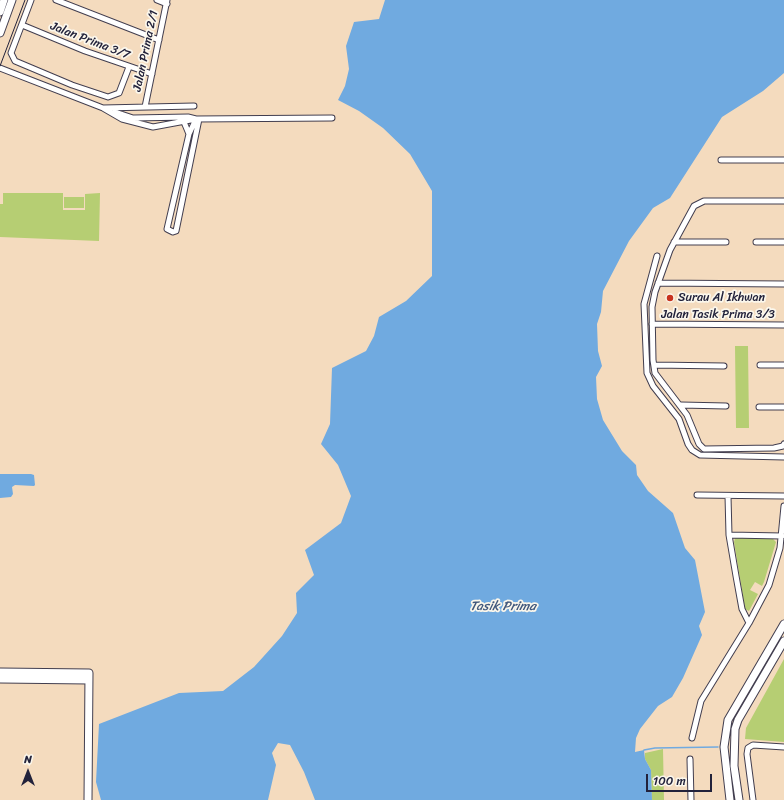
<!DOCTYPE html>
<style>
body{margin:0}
#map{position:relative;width:784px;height:800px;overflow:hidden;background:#f4dbbe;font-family:Sriracha,sans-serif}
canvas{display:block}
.north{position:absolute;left:8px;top:752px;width:40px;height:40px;-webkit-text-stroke:3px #fbf7ec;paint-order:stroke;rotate:0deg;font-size:11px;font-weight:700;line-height:16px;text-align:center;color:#22223b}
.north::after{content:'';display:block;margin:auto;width:14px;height:18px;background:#22223b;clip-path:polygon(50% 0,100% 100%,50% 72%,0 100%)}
.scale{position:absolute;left:646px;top:774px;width:66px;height:18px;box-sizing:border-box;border:2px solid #22223b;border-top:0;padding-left:5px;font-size:12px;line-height:14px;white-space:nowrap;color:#22223b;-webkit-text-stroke:3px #fbf7ec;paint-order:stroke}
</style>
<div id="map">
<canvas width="784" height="800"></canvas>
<div class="north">N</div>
<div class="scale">100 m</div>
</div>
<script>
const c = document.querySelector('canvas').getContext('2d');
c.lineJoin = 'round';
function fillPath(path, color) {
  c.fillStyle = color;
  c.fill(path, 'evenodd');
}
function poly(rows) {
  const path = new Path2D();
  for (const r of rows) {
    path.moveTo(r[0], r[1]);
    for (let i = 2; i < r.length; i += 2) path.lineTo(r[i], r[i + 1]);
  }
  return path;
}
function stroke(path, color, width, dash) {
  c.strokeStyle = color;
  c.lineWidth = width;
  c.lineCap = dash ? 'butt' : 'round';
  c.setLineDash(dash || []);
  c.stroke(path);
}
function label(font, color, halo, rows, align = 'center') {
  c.font = font + ' Sriracha,sans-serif';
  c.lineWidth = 3.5;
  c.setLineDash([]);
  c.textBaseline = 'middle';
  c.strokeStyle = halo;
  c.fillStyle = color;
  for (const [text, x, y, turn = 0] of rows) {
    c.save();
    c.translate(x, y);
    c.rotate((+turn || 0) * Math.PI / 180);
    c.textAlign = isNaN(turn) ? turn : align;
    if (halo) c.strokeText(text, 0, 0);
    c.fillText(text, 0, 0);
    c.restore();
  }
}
const green = poly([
 [3,193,63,193,63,210,85,210,85,194,100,193,99,241,0,237,0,204,3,204],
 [64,197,84,197,84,208,64,208],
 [735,346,748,346,749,428,736,428],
 [735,538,772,538,776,542,764,582,762,586,755,582,750,590,758,594,749,611,745,609,734,542],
 [784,659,784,742,745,739,746,728],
 [663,749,664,800,652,800,651,770,645,759,645,753]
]);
const water = poly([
 [385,0,784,0,784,73,763,91,722,117,670,198,653,208,629,241,603,291,601,312,597,324,598,351,602,366,596,377,597,399,603,420,622,451,636,465,637,475,648,491,673,513,685,548,695,560,705,612,699,626,702,635,683,678,672,697,658,706,640,729,636,738,635,752,644,750,645,759,651,770,652,800,315,800,304,772,290,745,278,743,272,753,276,765,268,800,101,800,96,782,99,724,179,693,223,691,254,667,282,636,297,613,296,593,314,575,305,550,341,523,351,496,338,465,321,444,330,424,332,368,366,351,374,336,379,317,406,301,432,276,432,191,410,154,383,128,359,111,338,100,345,86,349,69,346,46,354,22,379,19],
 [0,474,31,474,34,475,35,485,34,486,15,485,12,487,13,494,11,497,0,498]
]);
const stream = poly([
 [644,750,655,748,718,747]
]);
const minor = poly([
 [31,0,11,53,15,61,72,85,108,97,119,93,129,67],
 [56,0,159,40],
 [157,0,167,4],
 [22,25,85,51,152,74],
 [0,68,103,108,194,106],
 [145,107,167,0],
 [103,108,122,119,153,127,196,119,332,118],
 [115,112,133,118,188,117,196,119],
 [184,122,189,134,167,229,173,232,176,231,199,119],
 [189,134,196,119],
 [721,160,784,160],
 [784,201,704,201,694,206,670,250,655,292,652,307,653,360,655,373,687,415,699,444,704,449,774,448,783,446,784,444],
 [674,242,726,242],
 [756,242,784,242],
 [657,256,644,304,647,373,653,386,679,419,688,444,692,450,700,455,784,457],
 [658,283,784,284],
 [652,324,784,325],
 [654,365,724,366],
 [760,365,784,365],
 [681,405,726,406],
 [759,407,784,407],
 [697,495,784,496],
 [728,496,729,535,736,576,742,609,749,623],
 [729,535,782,536],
 [692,738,701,701,749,623,769,585,780,548,784,506],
 [690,759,691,800],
 [753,800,747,754,748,748,753,745,784,747]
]);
const secondary = poly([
 [0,12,4,0],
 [0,33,12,0],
 [0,672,89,673,88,800],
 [0,679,89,680],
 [730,800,724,747,728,720,784,624],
 [739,800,734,766,735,729,738,720,784,641]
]);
const tram = poly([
 [0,66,25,0]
]);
const markers = [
 [670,298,4,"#c8321e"]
];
const streetNames = [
 ["Jalan Prima 3/7",90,41,21],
 ["Jalan Prima 2/1",146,51,-78],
 ["Jalan Tasik Prima 3/3",718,315]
];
const poiNames = [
 ["Surau Al Ikhwan",678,298]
];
const waterNames = [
 ["Tasik Prima",503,607]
];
fillPath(green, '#b6ce73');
fillPath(water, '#70aae0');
stroke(stream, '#70aae0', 1.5);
stroke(minor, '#423e4f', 7);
stroke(secondary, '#423e4f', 9);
stroke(minor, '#fff', 5);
stroke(secondary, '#fff', 7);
stroke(tram, '#22223b', 1);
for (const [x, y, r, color] of markers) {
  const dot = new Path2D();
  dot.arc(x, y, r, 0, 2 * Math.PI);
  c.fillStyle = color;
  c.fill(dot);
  stroke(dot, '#fbf7ec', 1.5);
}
label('12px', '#22223b', '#fbf7ec', streetNames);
label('12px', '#22223b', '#fbf7ec', poiNames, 'left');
label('italic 13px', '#41587d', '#fbf7ec', waterNames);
</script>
